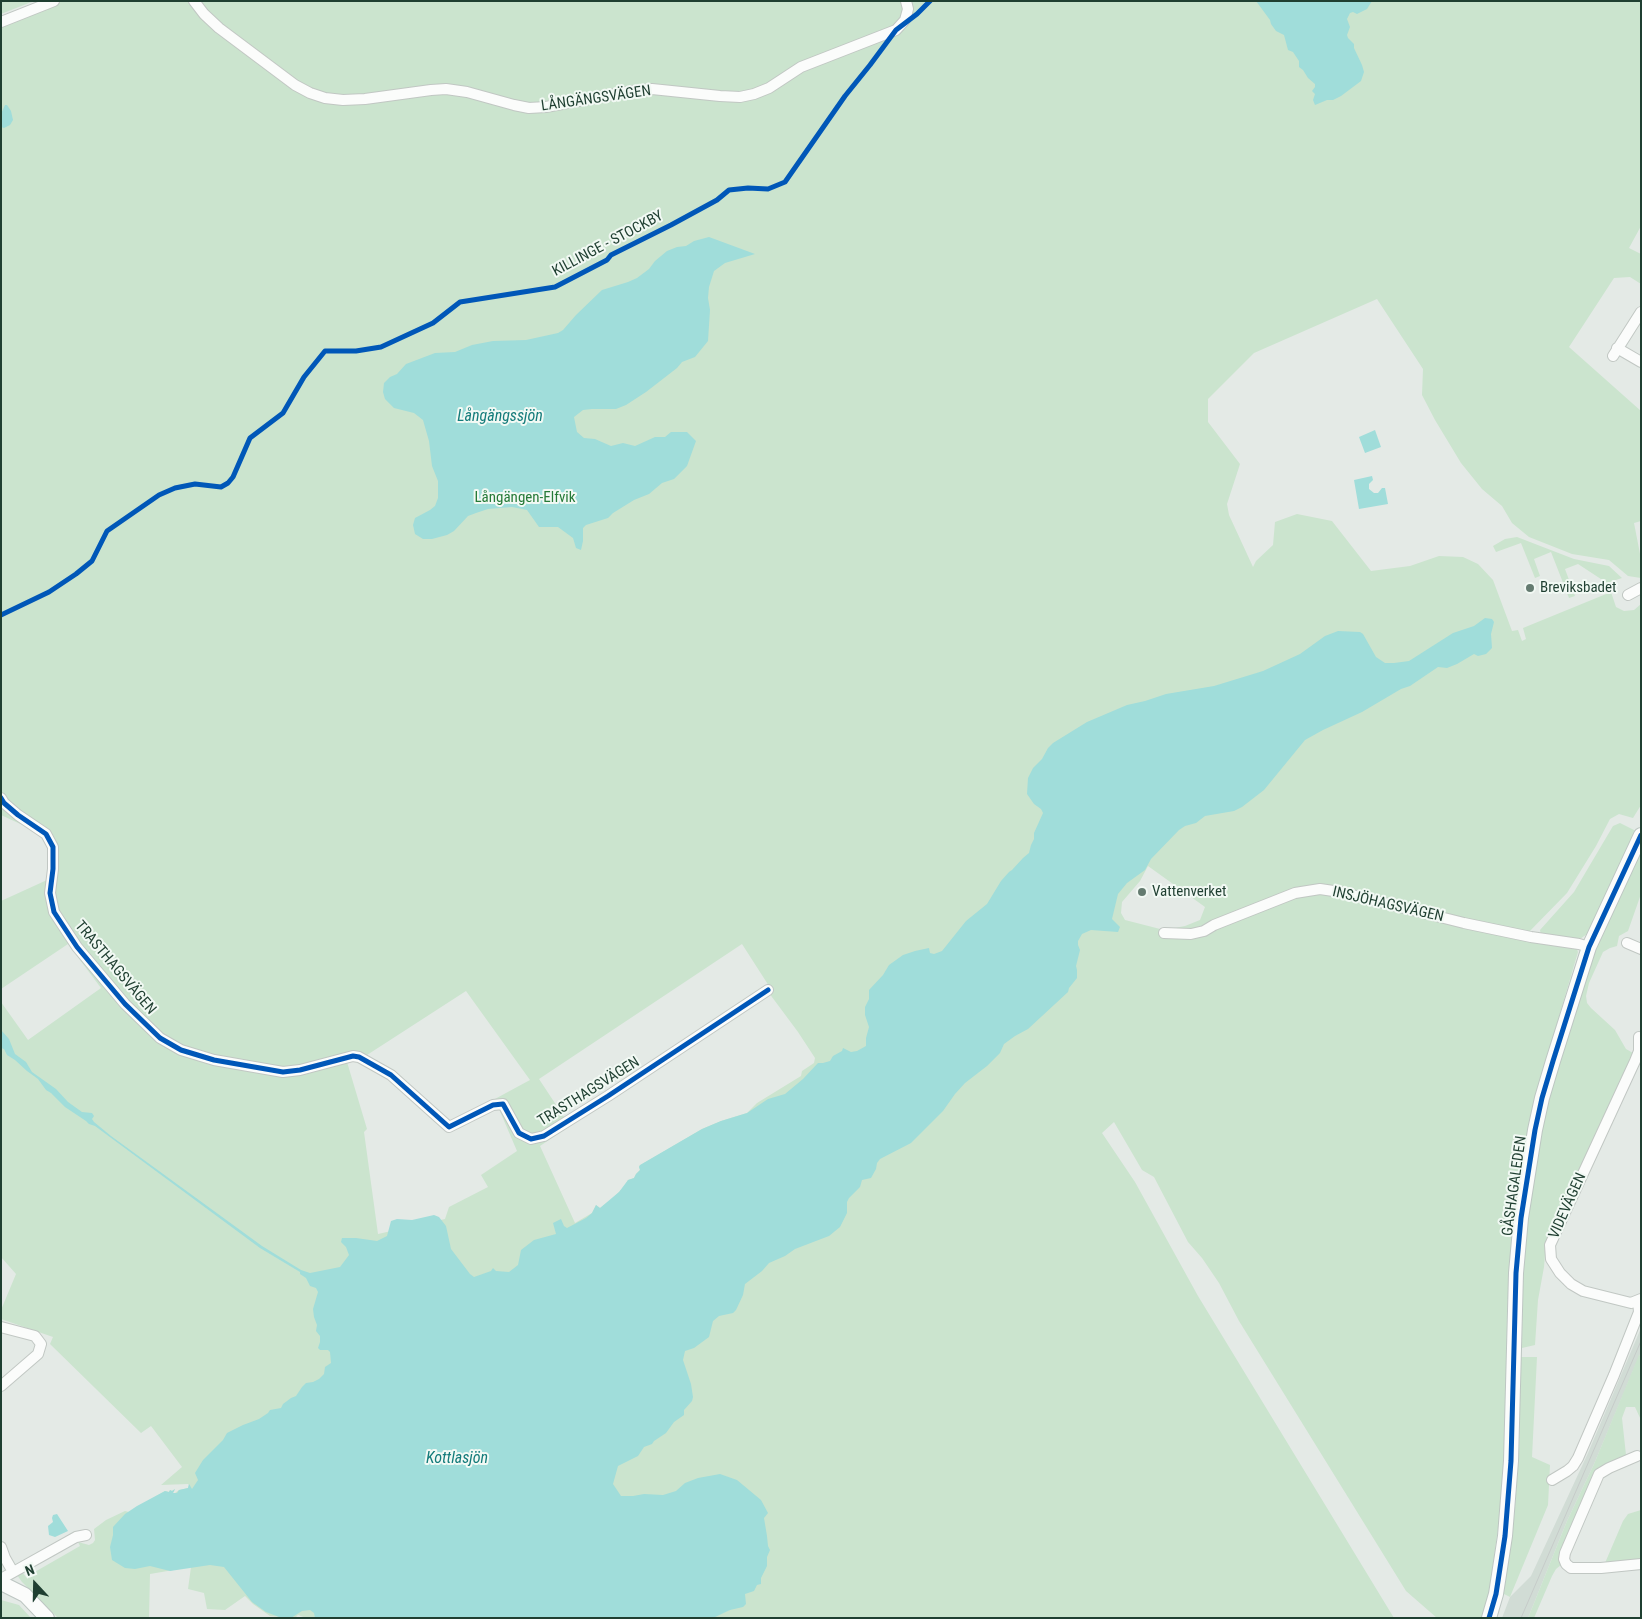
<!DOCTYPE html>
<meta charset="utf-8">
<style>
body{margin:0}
#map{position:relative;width:1642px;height:1619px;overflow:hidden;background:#e4eae6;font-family:"Roboto Condensed",sans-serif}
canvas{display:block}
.frame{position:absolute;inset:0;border:2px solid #1f3f31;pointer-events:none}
.north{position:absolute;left:10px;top:1559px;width:50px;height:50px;-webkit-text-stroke:4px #f2f9f4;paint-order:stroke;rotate:339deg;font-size:14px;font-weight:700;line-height:20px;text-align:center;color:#1f3f31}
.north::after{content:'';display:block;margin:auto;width:18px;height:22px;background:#1f3f31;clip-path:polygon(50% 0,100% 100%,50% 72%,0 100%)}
</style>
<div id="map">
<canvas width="1642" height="1619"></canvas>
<div class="frame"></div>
<div class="north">N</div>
</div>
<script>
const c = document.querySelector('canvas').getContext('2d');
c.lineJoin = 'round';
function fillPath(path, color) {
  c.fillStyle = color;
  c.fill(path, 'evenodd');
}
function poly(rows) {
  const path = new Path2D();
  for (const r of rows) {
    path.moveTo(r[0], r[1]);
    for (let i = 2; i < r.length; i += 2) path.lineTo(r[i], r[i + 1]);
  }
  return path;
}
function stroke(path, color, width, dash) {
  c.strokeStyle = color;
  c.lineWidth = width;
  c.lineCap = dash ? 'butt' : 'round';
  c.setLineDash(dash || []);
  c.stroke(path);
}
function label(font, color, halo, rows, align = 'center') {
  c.font = font + ' "Roboto Condensed",sans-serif';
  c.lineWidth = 4;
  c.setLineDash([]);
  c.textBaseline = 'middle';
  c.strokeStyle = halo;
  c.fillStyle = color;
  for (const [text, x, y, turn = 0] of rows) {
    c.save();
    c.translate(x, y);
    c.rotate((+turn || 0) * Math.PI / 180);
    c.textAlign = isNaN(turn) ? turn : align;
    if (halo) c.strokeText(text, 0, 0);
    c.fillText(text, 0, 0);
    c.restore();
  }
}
const built = poly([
 [1641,1328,1641,1352,1594,1464,1567,1521,1528,1618,1502,1618,1510,1597,1531,1576,1588,1453]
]);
const green = poly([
 [1,1,34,1,1,14],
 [63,1,1641,1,1641,226,1629,248,1641,254,1641,284,1630,277,1614,278,1569,347,1641,411,1641,521,1634,523,1641,559,1641,578,1628,576,1609,560,1572,554,1529,537,1512,523,1502,506,1482,489,1461,463,1435,420,1422,395,1423,369,1377,299,1254,353,1208,399,1208,422,1240,464,1227,504,1229,515,1253,567,1256,561,1273,545,1275,522,1297,514,1332,521,1371,571,1410,566,1439,556,1463,557,1478,564,1493,580,1512,631,1518,630,1522,641,1526,639,1523,628,1611,592,1616,607,1624,611,1634,610,1641,604,1641,805,1633,818,1619,814,1610,819,1596,846,1567,893,1527,934,1341,890,1329,895,1482,932,1571,946,1577,949,1578,952,1536,1095,1516,1213,1507,1309,1506,1443,1501,1507,1488,1599,1483,1618,1437,1618,1406,1591,1239,1321,1219,1283,1202,1258,1188,1242,1154,1177,1142,1170,1114,1122,1102,1133,1135,1182,1198,1296,1394,1618,306,1618,298,1615,295,1618,270,1616,253,1604,245,1596,225,1610,207,1609,204,1593,188,1589,191,1567,150,1574,149,1618,58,1618,22,1582,17,1575,22,1572,26,1577,80,1546,78,1542,89,1545,93,1543,95,1540,94,1529,106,1520,125,1511,129,1512,165,1491,169,1492,170,1490,172,1491,175,1489,173,1493,175,1493,179,1490,188,1488,189,1485,188,1484,161,1485,182,1467,151,1426,141,1433,50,1344,53,1337,1,1319,1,1310,16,1274,1,1257,1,1002,28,1040,101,988,68,944,1,989,1,901,47,880,50,874,51,850,44,835,1,815,1,27],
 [1148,866,1205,907,1200,920,1185,926,1164,930,1125,920,1121,913,1122,902,1140,881],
 [742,944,769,986,769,993,798,1032,815,1058,814,1063,802,1071,801,1076,757,1103,747,1113,721,1121,702,1129,639,1166,640,1170,636,1174,634,1178,628,1180,625,1186,612,1199,600,1208,596,1205,592,1213,575,1223,540,1146,570,1126,539,1079],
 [466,991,530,1080,493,1100,499,1109,517,1151,481,1175,488,1187,449,1207,445,1219,378,1234,364,1132,367,1129,347,1062,367,1055],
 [1517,537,1574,559,1609,566,1622,578,1607,583,1578,564,1565,569,1575,596,1569,598,1551,552,1534,559,1540,576,1535,578,1521,543,1496,552,1493,546,1505,539],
 [1620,823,1636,831,1587,934,1580,939,1541,935,1540,930,1574,892,1613,826],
 [1641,847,1641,894,1628,931,1619,936,1617,946,1610,948,1603,952,1589,983,1586,996,1587,1003,1591,1008,1615,1030,1626,1049,1633,1053,1546,1243,1544,1267,1538,1300,1535,1345,1522,1348,1523,1259,1533,1171,1554,1076,1588,963],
 [1639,1355,1641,1356,1641,1420,1635,1407,1626,1407,1622,1418,1626,1455,1598,1470,1561,1565,1556,1569,1552,1576,1534,1618,1528,1618,1567,1521,1594,1464],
 [1521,1357,1537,1357,1532,1457,1550,1465,1548,1505,1510,1597,1502,1593,1510,1549,1515,1508,1519,1453],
 [1641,1510,1641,1559,1605,1563,1623,1521,1628,1514],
 [1,1600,19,1605,31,1618,1,1618]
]);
const water = poly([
 [1256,1,1372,1,1367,9,1357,14,1353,12,1350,13,1347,19,1350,27,1347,35,1348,38,1354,44,1354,48,1362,65,1364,72,1361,81,1341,96,1333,100,1327,100,1315,105,1313,100,1315,94,1312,91,1315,87,1315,84,1308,78,1303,70,1299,67,1299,61,1293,52,1288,50,1284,35,1276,31,1271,24,1270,20],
 [5,105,7,105,11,111,13,120,10,125,4,128,1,127,1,114],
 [709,237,755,254,725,263,714,271,709,287,708,298,710,310,708,341,695,357,682,362,677,368,646,392,626,405,616,409,592,409,583,410,574,417,577,432,584,438,595,439,611,446,623,443,635,446,655,437,665,437,671,432,687,432,696,441,687,466,674,479,662,483,649,494,634,500,613,513,608,518,586,525,583,528,583,541,581,550,576,548,573,538,558,527,539,527,527,510,512,507,488,509,476,513,468,516,454,531,447,535,432,539,423,539,415,534,413,525,415,518,430,510,435,506,438,498,438,481,432,466,429,441,423,420,414,413,394,408,385,399,383,392,384,383,390,377,397,374,406,364,435,353,455,352,472,345,493,341,526,340,558,333,563,330,576,315,602,290,628,282,637,278,649,269,655,261,667,251,677,247,686,246,694,241],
 [1375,430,1381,447,1365,453,1359,437],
 [1372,476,1373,480,1369,484,1369,489,1374,493,1378,493,1382,488,1385,488,1388,504,1359,509,1354,480],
 [1485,618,1492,619,1494,622,1491,634,1492,648,1486,654,1478,656,1474,654,1457,664,1447,668,1438,667,1410,686,1401,689,1362,712,1323,730,1305,740,1264,790,1242,807,1234,811,1205,816,1196,823,1185,826,1179,830,1151,859,1145,870,1127,883,1118,894,1112,919,1120,927,1118,932,1091,930,1082,934,1078,941,1078,945,1080,950,1076,966,1077,970,1077,978,1069,988,1068,992,1028,1029,1015,1036,1004,1044,1000,1053,987,1066,965,1083,955,1094,943,1111,911,1143,880,1159,877,1163,876,1169,871,1178,862,1180,860,1187,849,1198,847,1202,847,1213,840,1227,829,1236,795,1249,785,1256,769,1263,762,1271,745,1284,743,1295,736,1310,733,1313,719,1316,713,1321,709,1337,694,1348,685,1351,683,1360,691,1384,693,1397,692,1401,684,1410,684,1415,674,1422,666,1433,654,1441,652,1444,644,1447,638,1456,618,1466,613,1484,621,1496,633,1496,644,1494,663,1495,676,1491,685,1483,698,1478,720,1474,737,1480,761,1500,768,1513,764,1518,767,1536,768,1546,770,1550,767,1557,767,1566,761,1578,761,1584,757,1585,754,1591,745,1594,746,1604,743,1607,730,1610,713,1618,315,1618,314,1613,310,1610,302,1611,291,1618,279,1617,266,1612,252,1602,224,1567,210,1565,170,1571,150,1566,135,1569,125,1568,112,1560,110,1547,113,1535,113,1527,125,1514,137,1506,165,1491,169,1492,170,1490,172,1491,175,1489,173,1493,177,1493,179,1490,188,1488,189,1484,192,1489,198,1480,195,1473,203,1460,223,1440,227,1433,243,1425,259,1419,268,1413,270,1410,281,1408,283,1404,291,1398,296,1396,302,1387,306,1383,313,1382,319,1379,324,1374,325,1367,331,1363,330,1352,328,1350,320,1350,318,1348,320,1342,320,1336,316,1331,317,1325,314,1317,313,1309,318,1292,316,1288,310,1286,306,1278,300,1274,300,1272,260,1248,95,1126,89,1124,86,1121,65,1107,51,1093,46,1090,38,1079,27,1071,15,1060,7,1055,4,1049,1,1048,1,1030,9,1039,15,1054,26,1062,32,1072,56,1089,68,1102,82,1112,92,1113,94,1116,92,1119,94,1122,111,1136,262,1246,301,1270,310,1273,340,1267,349,1255,346,1247,341,1242,342,1238,356,1238,377,1241,387,1236,391,1221,397,1219,412,1220,434,1215,439,1217,446,1226,451,1249,470,1274,474,1277,491,1271,493,1268,496,1271,509,1272,518,1265,521,1250,534,1240,556,1234,553,1223,561,1219,564,1226,567,1228,586,1218,592,1213,596,1205,600,1208,619,1192,628,1180,634,1178,636,1174,640,1170,639,1167,640,1165,702,1129,721,1121,747,1113,768,1099,785,1094,803,1079,818,1063,823,1063,830,1061,833,1056,842,1051,843,1048,851,1052,857,1051,866,1046,866,1038,869,1027,865,1015,865,1007,869,999,869,990,883,975,889,965,903,955,915,951,929,948,930,953,934,954,942,951,966,921,987,904,1001,881,1009,872,1012,870,1023,858,1029,853,1031,845,1034,839,1034,833,1043,813,1041,809,1034,804,1027,794,1028,778,1033,768,1042,759,1048,748,1053,743,1087,722,1127,705,1145,701,1166,694,1214,686,1263,671,1300,654,1325,636,1338,631,1360,632,1363,634,1376,657,1385,663,1394,663,1409,661,1453,633,1474,626],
 [57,1514,68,1531,55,1537,49,1535,48,1526,53,1522,52,1518,53,1515]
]);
const street = poly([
 [194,1,204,14,219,28,295,85,310,93,325,98,343,100,365,99,431,90,446,89,467,92,514,105,529,108,546,107,632,91,652,89,720,96,740,97,754,94,769,88,801,67,896,30,905,20,908,9,906,1],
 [1,22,54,1],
 [1617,348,1641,362],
 [1613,356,1641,312],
 [1628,595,1641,588],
 [1,798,4,803,18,815,46,834,53,847,53,869,50,893,54,912,77,947,125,1004,160,1038,181,1050,214,1060,283,1072,300,1070,353,1056,359,1057,391,1075,449,1127,493,1105,503,1104,519,1133,531,1139,544,1136,608,1096,768,990],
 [1164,933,1191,934,1204,931,1214,925,1295,893,1320,889,1340,892,1464,923,1531,937,1579,944,1589,947],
 [1627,943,1641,949],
 [1639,1037,1639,1051,1635,1061,1550,1245,1551,1259,1560,1273,1571,1284,1583,1291,1631,1303,1641,1299],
 [1,1327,35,1336,41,1344,38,1354,1,1386],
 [1637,1456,1609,1468,1599,1474,1565,1553,1564,1559,1566,1564,1571,1568,1601,1568,1641,1564],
 [1552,1480,1567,1471,1573,1466,1578,1458,1614,1375,1639,1312,1638,1301],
 [1,1547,5,1558,13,1572],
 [1,1579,76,1537,86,1535]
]);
const secondary = poly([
 [1,1583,25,1595,47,1618],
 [1489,1618,1496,1594,1505,1536,1511,1461,1516,1273,1521,1218,1535,1130,1542,1098,1553,1061,1589,947,1641,835]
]);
const tram = poly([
 [1521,1618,1641,1341]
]);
const cycleway = poly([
 [1,615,49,592,76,574,92,561,107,531,159,495,175,488,195,484,221,487,228,483,233,477,250,438,283,413,304,377,325,351,356,351,381,347,433,323,460,302,555,287,607,260,611,255,671,225,717,200,729,190,748,188,768,189,785,182,845,96,870,65,896,30,917,14,930,1],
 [1,798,4,803,18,815,46,834,53,847,53,869,50,893,54,912,77,947,125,1004,160,1038,181,1050,214,1060,283,1072,300,1070,353,1056,359,1057,391,1075,449,1127,493,1105,503,1104,519,1133,531,1139,544,1136,608,1096,768,990],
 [1489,1618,1496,1594,1505,1536,1511,1461,1516,1273,1521,1218,1535,1130,1542,1098,1553,1061,1589,947,1641,835]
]);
const markers = [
 [1530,588,5,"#647b70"],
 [1142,892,5,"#647b70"]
];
const streetNames = [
 ["LÅNGÄNGSVÄGEN",596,99,-8],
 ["KILLINGE - STOCKBY",608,244,-28],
 ["INSJÖHAGSVÄGEN",1388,905,13],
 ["TRASTHAGSVÄGEN",115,968,50],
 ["TRASTHAGSVÄGEN",589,1092,-32],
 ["GÅSHAGALEDEN",1515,1186,-82],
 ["VIDEVÄGEN",1568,1206,-66]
];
const parkNames = [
 ["Långängen-Elfvik",525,498]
];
const poiNames = [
 ["Breviksbadet",1540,588],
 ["Vattenverket",1152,892]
];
const waterNames = [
 ["Långängssjön",500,417],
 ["Kottlasjön",457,1459]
];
fillPath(built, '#d1dcd5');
fillPath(green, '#cbe4ce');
fillPath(water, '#a0ddda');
stroke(street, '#c1c7c3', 12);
stroke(secondary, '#bdc6c2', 16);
stroke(street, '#fbfcfb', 10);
stroke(secondary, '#fbfcfb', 14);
stroke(tram, '#c6cbc9', 1);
stroke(cycleway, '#0057b8', 5);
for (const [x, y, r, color] of markers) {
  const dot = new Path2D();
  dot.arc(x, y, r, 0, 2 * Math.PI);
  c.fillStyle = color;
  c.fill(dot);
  stroke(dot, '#f2f9f4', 2);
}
label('15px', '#1f3f31', '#f2f9f4', streetNames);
label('15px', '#257a37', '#f2f9f4', parkNames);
label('15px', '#1f3f31', '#f2f9f4', poiNames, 'left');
label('italic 16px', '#137b7a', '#f2f9f4', waterNames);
</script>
